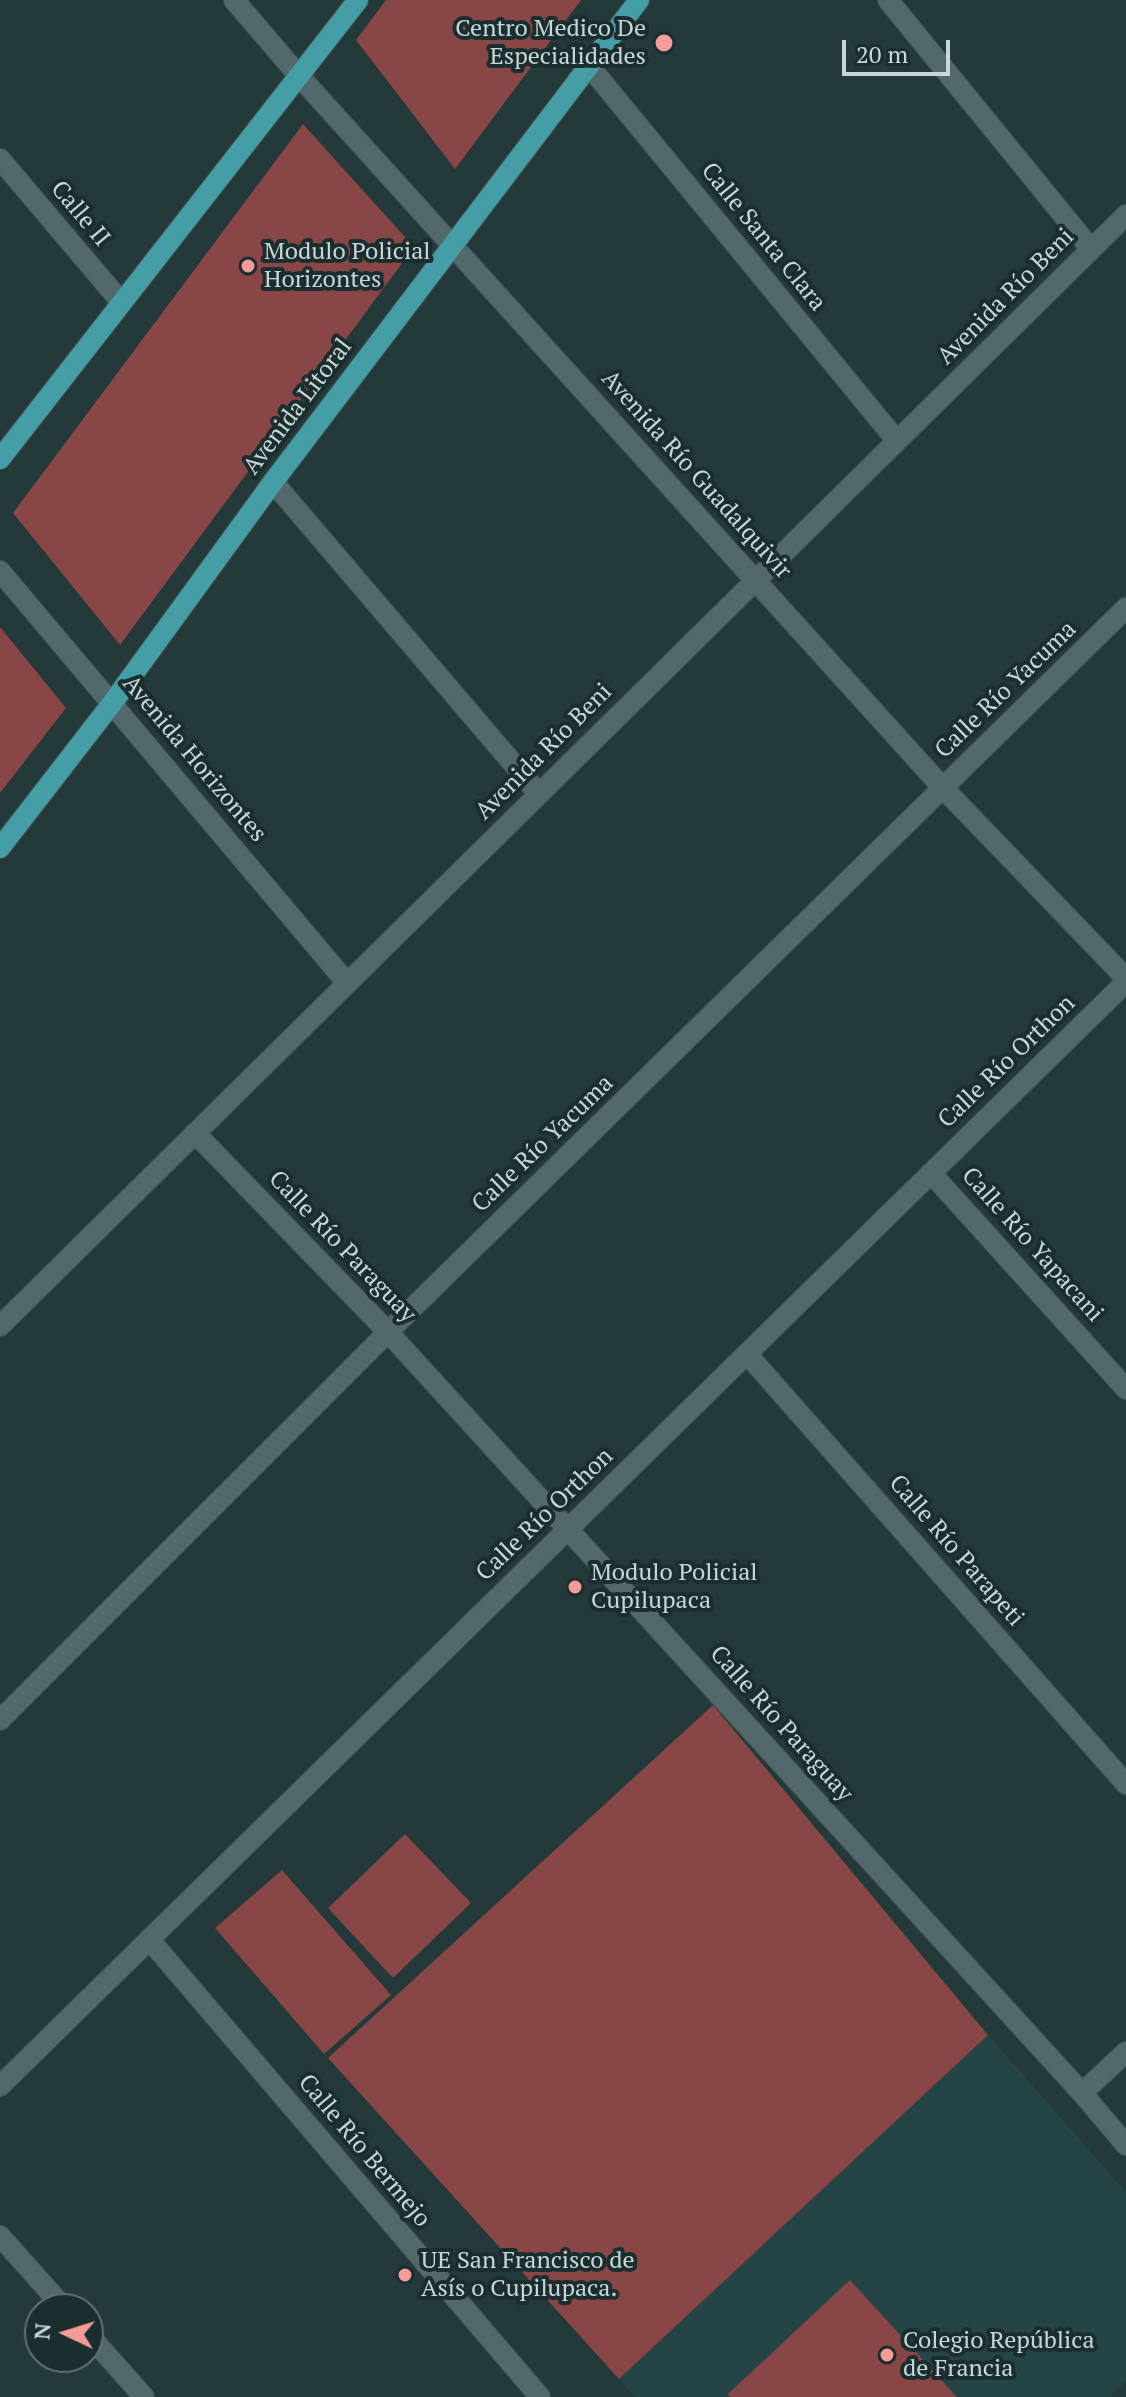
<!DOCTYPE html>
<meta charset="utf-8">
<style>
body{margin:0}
#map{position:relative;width:1126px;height:2397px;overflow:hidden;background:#24393a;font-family:"PT Serif",serif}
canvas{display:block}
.north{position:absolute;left:24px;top:2293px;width:80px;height:80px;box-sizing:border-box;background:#1a2e30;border:2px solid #607172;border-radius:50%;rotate:274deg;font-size:22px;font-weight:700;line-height:32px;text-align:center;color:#c9d5d6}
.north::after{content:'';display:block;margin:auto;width:28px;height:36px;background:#f59b98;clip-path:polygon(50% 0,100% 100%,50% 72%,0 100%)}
.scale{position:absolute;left:842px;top:40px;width:108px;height:36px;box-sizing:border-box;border:4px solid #c9d5d6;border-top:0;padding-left:10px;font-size:24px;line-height:28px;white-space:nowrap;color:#c9d5d6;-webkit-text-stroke:6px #1a2e30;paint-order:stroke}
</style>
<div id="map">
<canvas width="1126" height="2397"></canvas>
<div class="north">N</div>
<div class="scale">20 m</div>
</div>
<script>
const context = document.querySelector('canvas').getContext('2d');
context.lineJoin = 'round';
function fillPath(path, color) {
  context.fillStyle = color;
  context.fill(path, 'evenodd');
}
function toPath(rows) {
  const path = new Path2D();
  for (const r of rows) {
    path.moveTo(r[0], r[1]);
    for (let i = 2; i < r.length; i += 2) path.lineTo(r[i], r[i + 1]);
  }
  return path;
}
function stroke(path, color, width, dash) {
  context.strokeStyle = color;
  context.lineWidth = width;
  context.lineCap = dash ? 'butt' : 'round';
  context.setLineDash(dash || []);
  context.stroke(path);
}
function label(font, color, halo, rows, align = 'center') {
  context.font = font + ' "PT Serif",serif';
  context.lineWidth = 8;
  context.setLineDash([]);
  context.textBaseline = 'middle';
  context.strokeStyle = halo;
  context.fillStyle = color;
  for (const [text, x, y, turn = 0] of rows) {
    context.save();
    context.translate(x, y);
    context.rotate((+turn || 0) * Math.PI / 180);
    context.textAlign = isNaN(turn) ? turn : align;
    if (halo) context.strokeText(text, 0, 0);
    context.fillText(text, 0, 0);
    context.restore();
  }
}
fillPath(toPath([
 [988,2035,1126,2192,1126,2381,1109,2397,635,2397,619,2379]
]), '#254446');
fillPath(toPath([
 [386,0,581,0,455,169,356,40],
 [303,124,414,247,120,645,13,513],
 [0,627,66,708,0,793],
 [713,1705,988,2035,619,2379,328,2058],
 [405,1834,471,1903,393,1978,328,1908],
 [282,1870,391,1995,324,2054,215,1928],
 [850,2280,957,2397,730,2397,728,2394]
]), '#884646');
const minor = toPath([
 [234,0,300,77,943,788,1126,978],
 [888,0,1091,249],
 [590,67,897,441],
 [0,159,121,302],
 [273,482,539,794],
 [0,571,347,983],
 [195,1133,388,1332,1082,2093,1126,2145],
 [931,1173,1126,1389],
 [0,1326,1126,215],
 [747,1354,1126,1784],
 [0,1720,388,1332,1126,608],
 [149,1939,540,2397],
 [0,2086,1126,982],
 [1082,2093,1126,2052],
 [0,2236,65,2309],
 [88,2334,144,2397]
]);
const major = toPath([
 [0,459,358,0],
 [0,848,113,702,273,482,639,0]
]);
stroke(minor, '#445657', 22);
stroke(major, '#445657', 22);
stroke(minor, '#52686a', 20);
stroke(major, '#459da5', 20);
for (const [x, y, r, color] of [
 [664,43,10,"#f59b98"],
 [248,266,8,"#f59b98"],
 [575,1587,8,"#f59b98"],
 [405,2275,8,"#f59b98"],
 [887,2355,8,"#f59b98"]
]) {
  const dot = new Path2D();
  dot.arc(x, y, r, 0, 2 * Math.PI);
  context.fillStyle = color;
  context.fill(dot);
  stroke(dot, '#1a2e30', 3);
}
label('24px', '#c9d5d6', '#1a2e30', [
 ["Centro Medico De",646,29,"right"],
 ["Especialidades",646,57,"right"],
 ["Modulo Policial",264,252],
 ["Horizontes",264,280],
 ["Modulo Policial",591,1573],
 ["Cupilupaca",591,1601],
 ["UE San Francisco de",421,2261],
 ["Asís o Cupilupaca.",421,2289],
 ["Colegio República",903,2341],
 ["de Francia",903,2369]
], 'left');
label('24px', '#c9d5d6', '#1a2e30', [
 ["Calle II",80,214,50],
 ["Calle Santa Clara",763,237,51],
 ["Avenida Río Beni",1006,297,-45],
 ["Avenida Litoral",298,407,-53],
 ["Avenida Río Guadalquivir",696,475,48],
 ["Calle Río Yacuma",1006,690,-44],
 ["Avenida Río Beni",544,752,-45],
 ["Avenida Horizontes",194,759,50],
 ["Calle Río Orthon",1007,1062,-44],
 ["Calle Río Yacuma",543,1144,-44],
 ["Calle Río Yapacani",1032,1245,48],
 ["Calle Río Paraguay",342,1247,46],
 ["Calle Río Orthon",545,1515,-44],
 ["Calle Río Parapeti",956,1551,49],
 ["Calle Río Paraguay",781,1724,48],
 ["Calle Río Bermejo",364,2151,50]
]);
</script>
